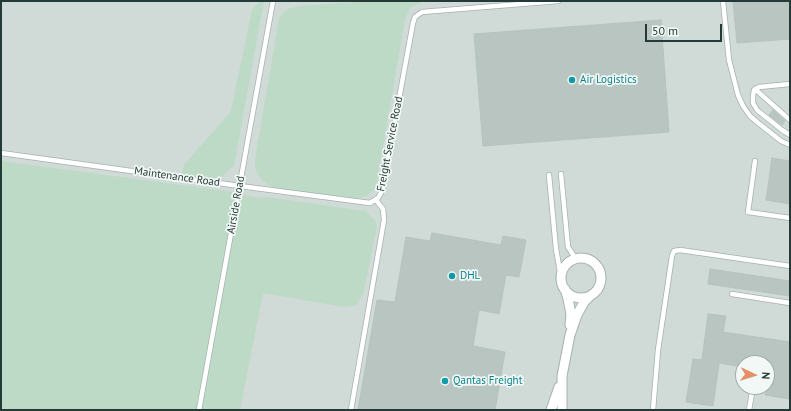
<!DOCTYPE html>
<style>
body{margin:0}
#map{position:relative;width:791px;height:411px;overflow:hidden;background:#e2ebe8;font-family:"PT Sans",sans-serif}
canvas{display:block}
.frame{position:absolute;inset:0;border:2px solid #243a36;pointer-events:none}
.north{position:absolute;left:735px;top:355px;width:40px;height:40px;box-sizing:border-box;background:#f2f8f5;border:1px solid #a0aca9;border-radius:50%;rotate:94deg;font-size:11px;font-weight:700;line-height:16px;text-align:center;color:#243a36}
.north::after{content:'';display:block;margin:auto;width:14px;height:18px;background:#e49167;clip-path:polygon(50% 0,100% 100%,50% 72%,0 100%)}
.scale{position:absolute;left:645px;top:24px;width:77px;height:18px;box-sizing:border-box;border:2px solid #243a36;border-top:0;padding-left:5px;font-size:12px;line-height:14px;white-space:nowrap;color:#243a36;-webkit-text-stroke:3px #f2f8f5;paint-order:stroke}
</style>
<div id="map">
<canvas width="791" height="411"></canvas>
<div class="frame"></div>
<div class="north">N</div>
<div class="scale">50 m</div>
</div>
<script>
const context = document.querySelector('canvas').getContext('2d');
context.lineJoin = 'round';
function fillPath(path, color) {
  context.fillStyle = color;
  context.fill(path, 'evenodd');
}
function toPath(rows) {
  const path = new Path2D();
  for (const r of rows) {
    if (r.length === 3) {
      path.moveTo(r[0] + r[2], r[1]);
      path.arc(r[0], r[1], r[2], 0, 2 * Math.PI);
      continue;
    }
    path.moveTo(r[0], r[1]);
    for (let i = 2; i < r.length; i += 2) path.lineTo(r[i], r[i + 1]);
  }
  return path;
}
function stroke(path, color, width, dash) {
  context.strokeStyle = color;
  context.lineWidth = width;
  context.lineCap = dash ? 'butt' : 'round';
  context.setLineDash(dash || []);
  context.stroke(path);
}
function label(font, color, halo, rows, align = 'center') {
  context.font = font + ' "PT Sans",sans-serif';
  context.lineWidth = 3.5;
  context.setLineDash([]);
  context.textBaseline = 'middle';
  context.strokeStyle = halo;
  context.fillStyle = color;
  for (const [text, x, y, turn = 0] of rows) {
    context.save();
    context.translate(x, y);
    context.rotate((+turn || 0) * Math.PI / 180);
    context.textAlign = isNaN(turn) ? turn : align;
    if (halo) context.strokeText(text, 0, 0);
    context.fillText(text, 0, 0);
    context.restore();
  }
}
fillPath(toPath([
 [1,1,790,1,790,410,1,410],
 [743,363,767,363,767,387,743,387]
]), '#d0dad7');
fillPath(toPath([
 [260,1,264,1,234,166,221,177,210,179,183,175,182,171,184,165,231,111,252,10],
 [371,1,440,1,422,2,410,8,405,19,376,187,368,195,363,197,355,198,288,191,270,186,262,180,257,173,255,168,255,159,279,19,281,15,288,9,300,6],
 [1,161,226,191,259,198,267,197,365,211,375,220,377,226,364,291,357,305,344,307,263,293,240,410,1,410]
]), '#bddac7');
const building = toPath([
 [733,1,790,1,790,39,737,43,733,1],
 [661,20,669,132,483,146,474,34,661,20],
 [773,110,785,121,782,125,769,115,773,110],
 [772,158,790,161,790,204,766,200,772,158],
 [432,233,501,245,503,236,526,240,519,277,506,275,499,314,479,310,473,346,505,352,495,410,358,410,377,300,395,302,406,237,430,241,432,233],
 [710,269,790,281,790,296,708,284,710,269],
 [708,314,726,316,723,332,790,342,790,399,765,395,766,387,767,387,767,363,743,363,743,367,719,363,713,406,686,402,693,359,702,360,708,314]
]);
fillPath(building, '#b8c5c1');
stroke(building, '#b5c4bf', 1);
const lane = toPath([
 [723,1,729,60,738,95,743,106,750,116,757,122,781,141,790,145],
 [790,84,759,87,754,90,753,96,753,103,757,110,782,130,790,135],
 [755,89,790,120],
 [1,153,240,186,370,203,378,198,382,191,413,23,415,17,422,12,558,1],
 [755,161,748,212,790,218],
 [561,174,568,247,574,256,581,258],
 [549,175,556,249,561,277],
 [732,294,790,303],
 [199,410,273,1],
 [351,410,384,220,383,209,376,200],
 [653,410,658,350,672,256,674,251,680,250,790,266],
 [749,410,753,387]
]);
const street = toPath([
 [581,278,20],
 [565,289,568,299,571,314,570,325],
 [551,410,559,387],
 [562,410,562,376,570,335,577,315,584,302,590,296]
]);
stroke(lane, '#a5b2af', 6);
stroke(street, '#a5b2af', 11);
stroke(lane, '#fff', 4.5);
stroke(street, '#fff', 9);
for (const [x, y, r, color] of [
 [572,80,4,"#0f9aa8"],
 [452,276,4,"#0f9aa8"],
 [445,381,4,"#0f9aa8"]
]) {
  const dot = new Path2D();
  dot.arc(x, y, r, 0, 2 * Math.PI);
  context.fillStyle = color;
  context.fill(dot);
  stroke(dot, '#f2f8f5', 1.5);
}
label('11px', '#0d838f', '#f2f8f5', [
 ["Air Logistics",580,80],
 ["DHL",460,276],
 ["Qantas Freight",453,381]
], 'left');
label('11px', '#243a36', '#f2f8f5', [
 ["Freight Service Road",390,144,-79],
 ["Maintenance Road",177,177,8],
 ["Airside Road",236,205,-80]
]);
</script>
